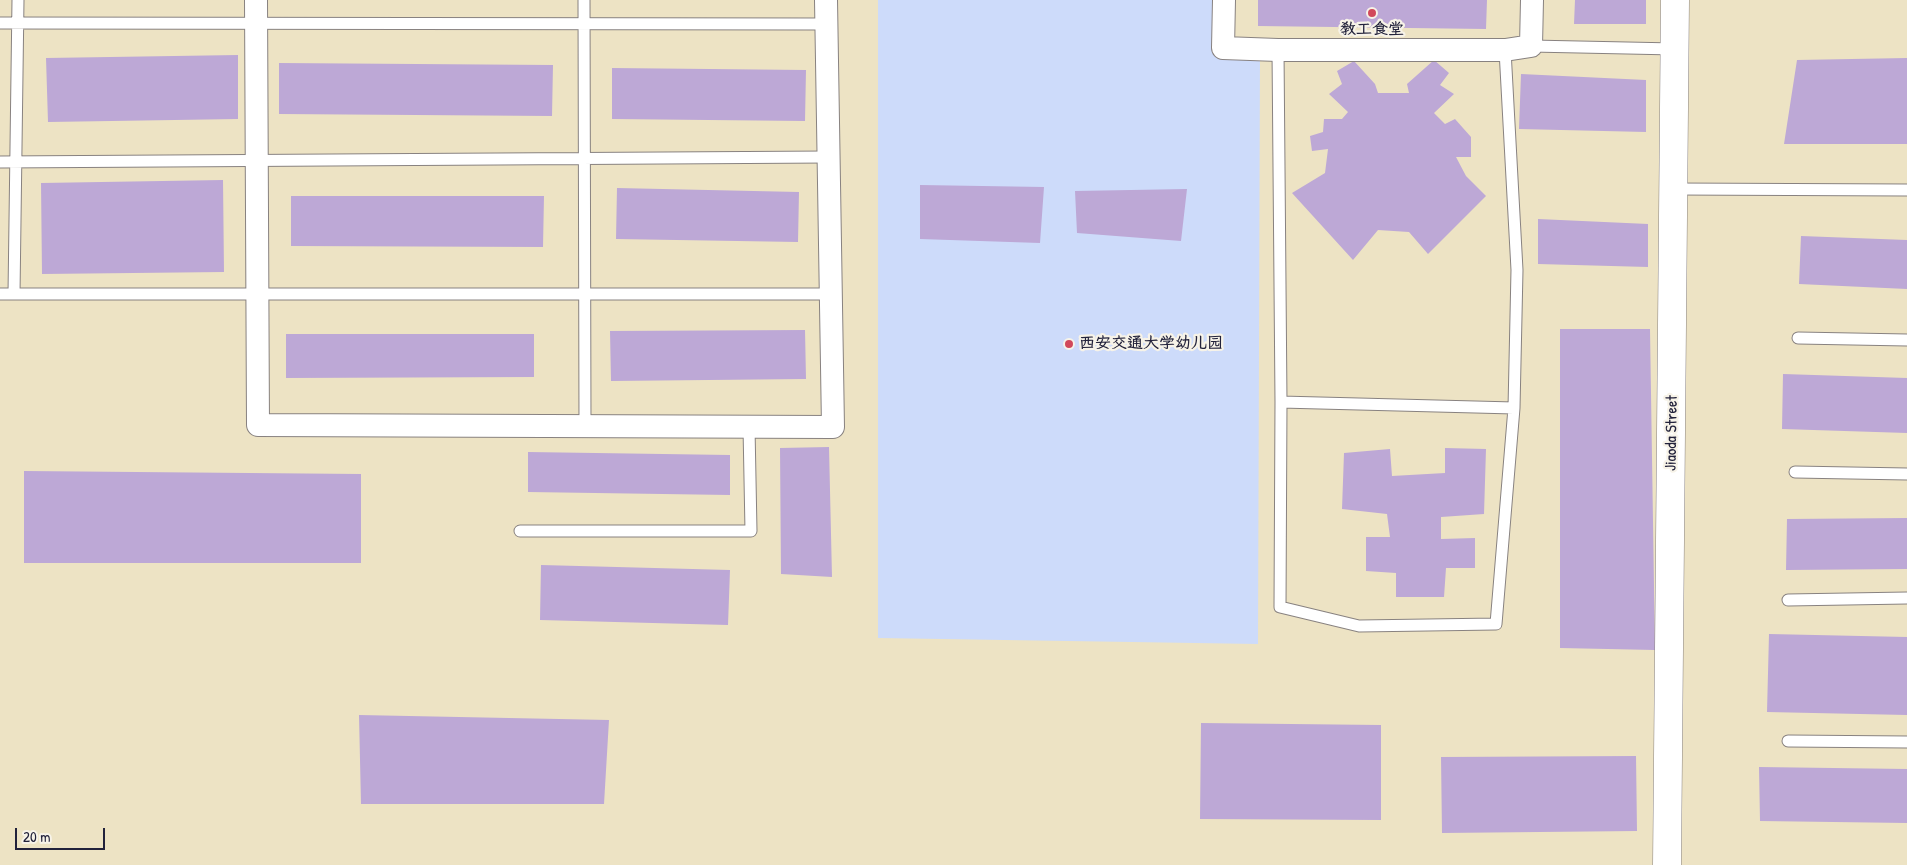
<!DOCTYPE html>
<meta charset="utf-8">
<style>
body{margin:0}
#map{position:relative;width:1907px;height:865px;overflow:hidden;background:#ede3c4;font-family:"Patrick Hand",sans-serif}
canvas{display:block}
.scale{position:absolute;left:15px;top:828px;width:90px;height:22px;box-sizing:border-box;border:2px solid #22223b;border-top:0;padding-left:6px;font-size:15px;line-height:18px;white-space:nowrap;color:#22223b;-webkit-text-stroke:4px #f7f3e8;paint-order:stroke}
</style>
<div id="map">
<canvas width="1907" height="865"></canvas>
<div class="scale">20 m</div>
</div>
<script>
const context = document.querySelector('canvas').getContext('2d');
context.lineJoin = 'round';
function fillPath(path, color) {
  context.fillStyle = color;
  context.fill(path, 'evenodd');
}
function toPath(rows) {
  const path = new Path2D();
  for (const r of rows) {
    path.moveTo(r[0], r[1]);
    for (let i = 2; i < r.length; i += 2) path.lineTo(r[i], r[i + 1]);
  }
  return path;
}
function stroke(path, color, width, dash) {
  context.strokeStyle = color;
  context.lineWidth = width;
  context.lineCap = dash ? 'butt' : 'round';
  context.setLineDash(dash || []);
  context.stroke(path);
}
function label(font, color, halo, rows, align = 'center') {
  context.font = font + ' "Patrick Hand","LXGW WenKai TC",sans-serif';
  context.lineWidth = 4.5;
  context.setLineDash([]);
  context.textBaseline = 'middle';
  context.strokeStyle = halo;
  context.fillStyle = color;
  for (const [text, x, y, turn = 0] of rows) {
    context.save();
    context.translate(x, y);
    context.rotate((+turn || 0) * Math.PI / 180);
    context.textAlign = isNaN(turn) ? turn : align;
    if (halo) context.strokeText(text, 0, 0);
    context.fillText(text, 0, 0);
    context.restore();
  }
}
fillPath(toPath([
 [878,0,1224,0,1223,47,1260,49,1258,644,878,638]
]), '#cddbfa');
fillPath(toPath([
 [1258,0,1487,0,1486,29,1258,26],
 [1575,0,1646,0,1646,24,1574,24],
 [238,55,238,119,48,122,46,58],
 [1907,58,1907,144,1784,144,1797,60],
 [1434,60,1449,73,1440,85,1454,94,1434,113,1445,124,1455,119,1471,137,1471,157,1456,157,1466,176,1486,196,1428,254,1409,232,1378,230,1353,260,1292,193,1325,173,1328,149,1312,151,1310,136,1323,132,1324,119,1342,119,1348,112,1329,94,1342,84,1337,71,1354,61,1375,84,1378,93,1409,93,1407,84],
 [279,63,553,65,552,116,279,114],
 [612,68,806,70,805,121,612,119],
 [1521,74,1646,80,1646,132,1519,129],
 [223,180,224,272,42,274,41,183],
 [920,185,1044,187,1040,243,920,239],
 [617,188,799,192,798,242,616,239],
 [1187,189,1181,241,1077,233,1075,191],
 [291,196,544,196,543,247,291,246],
 [1538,219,1648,224,1648,267,1538,264],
 [1801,236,1907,240,1907,289,1799,284],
 [1560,329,1650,329,1655,650,1560,648],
 [805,330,806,379,611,381,610,331],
 [286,334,534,334,534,377,286,378],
 [1783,374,1907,378,1907,433,1782,429],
 [829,447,832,577,781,574,780,448],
 [1445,448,1486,449,1484,514,1441,517,1441,539,1475,538,1475,568,1446,568,1444,597,1396,597,1396,573,1366,571,1366,537,1390,537,1387,514,1342,509,1344,453,1390,449,1392,476,1445,473],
 [528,452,730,455,730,495,528,492],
 [24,471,361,474,361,563,24,563],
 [1907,518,1907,569,1786,570,1787,519],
 [541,565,730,570,728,625,540,620],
 [1769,634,1907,637,1907,715,1767,712],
 [359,715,609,720,604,804,361,804],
 [1201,723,1381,725,1381,820,1200,819],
 [1636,756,1637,831,1442,833,1441,757],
 [1759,767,1907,769,1907,823,1760,821]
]), '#bda8d6');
const service = toPath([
 [584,0,585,426],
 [0,23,826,24],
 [1531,46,1675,49],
 [1278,50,1281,402,1514,408,1517,270,1505,50],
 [0,162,829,157],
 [1674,189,1907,190],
 [0,294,831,294],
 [14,294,18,0],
 [1798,338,1907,340],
 [1281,402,1280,607,1359,626,1496,624,1514,408],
 [1795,472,1907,474],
 [520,531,751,531,749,427],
 [1788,600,1907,598],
 [1788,741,1907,742]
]);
const minor = toPath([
 [256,0,258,425,833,427,826,0],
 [1224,0,1223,48,1278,50,1505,50,1531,46,1532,0]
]);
const tertiary = toPath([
 [1667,865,1675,0]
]);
stroke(service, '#888280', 13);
stroke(minor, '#888280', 24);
stroke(tertiary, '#888280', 29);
stroke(service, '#fff', 11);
stroke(minor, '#fff', 22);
stroke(tertiary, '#fff', 28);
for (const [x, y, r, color] of [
 [1372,13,5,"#d1495b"],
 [1069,344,5,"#d1495b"]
]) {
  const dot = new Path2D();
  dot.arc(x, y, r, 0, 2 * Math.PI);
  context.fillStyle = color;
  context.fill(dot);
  stroke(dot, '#f7f3e8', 2);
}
label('bold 16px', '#22223b', '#f7f3e8', [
 ["教工食堂",1372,30],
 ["西安交通大学幼儿园",1079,344,"left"]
]);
label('16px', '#22223b', '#f7f3e8', [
 ["Jiaoda Street",1672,433,-89]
]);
</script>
